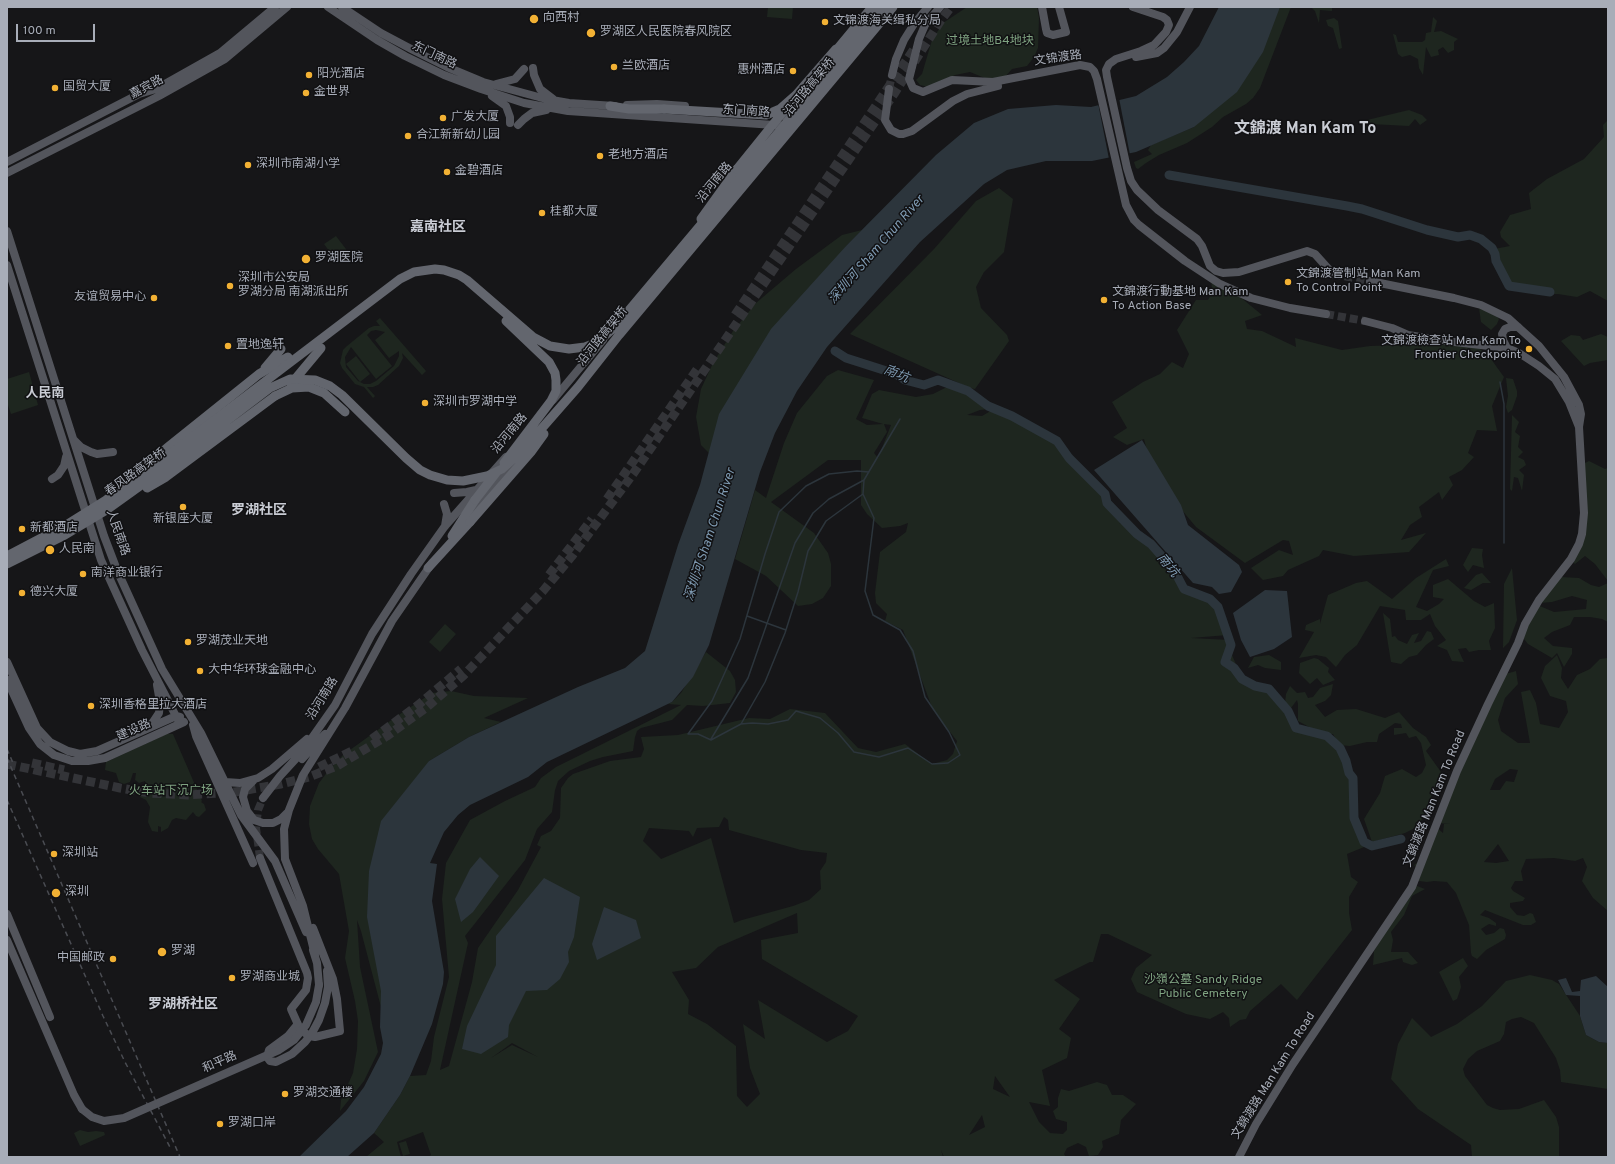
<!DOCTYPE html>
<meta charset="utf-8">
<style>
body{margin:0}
#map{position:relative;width:1615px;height:1164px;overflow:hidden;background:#161618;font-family:Overpass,sans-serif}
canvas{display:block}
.frame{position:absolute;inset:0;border:8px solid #a8adb8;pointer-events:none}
.scale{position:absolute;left:16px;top:24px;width:79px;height:18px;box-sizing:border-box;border:2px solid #a8adb8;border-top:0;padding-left:5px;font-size:12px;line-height:14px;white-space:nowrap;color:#a8adb8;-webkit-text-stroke:3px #111113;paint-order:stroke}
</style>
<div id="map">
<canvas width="1615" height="1164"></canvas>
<div class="frame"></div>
<div class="scale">100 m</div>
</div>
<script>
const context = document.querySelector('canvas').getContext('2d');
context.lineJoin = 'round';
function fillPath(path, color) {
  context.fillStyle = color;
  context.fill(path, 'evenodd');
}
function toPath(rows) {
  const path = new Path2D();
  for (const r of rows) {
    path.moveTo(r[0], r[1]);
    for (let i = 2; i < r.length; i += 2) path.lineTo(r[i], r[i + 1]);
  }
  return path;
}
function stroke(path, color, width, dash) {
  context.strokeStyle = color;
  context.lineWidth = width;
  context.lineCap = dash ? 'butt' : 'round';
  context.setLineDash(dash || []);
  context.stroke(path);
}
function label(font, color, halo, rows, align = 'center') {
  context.font = font + ' Overpass,"Noto Sans SC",sans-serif';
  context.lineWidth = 3;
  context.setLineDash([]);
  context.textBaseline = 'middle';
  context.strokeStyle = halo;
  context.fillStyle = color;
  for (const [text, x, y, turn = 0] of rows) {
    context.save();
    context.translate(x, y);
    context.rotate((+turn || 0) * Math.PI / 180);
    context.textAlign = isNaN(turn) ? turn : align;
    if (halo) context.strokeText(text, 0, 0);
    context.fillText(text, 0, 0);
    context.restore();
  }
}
fillPath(toPath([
 [768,7,793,7,792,19,767,17],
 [967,7,1037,7,1039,18,1038,48,1034,57,1027,66,1012,69,1004,78,992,81,970,72,955,75,928,87,920,85,916,80,922,74,932,40,943,23],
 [1278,7,1291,7,1260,88,1253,98,1246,104,1223,117,1212,127,1187,143,1159,155,1146,163,1138,169,1136,168,1134,162,1152,154,1148,150,1151,145,1194,127],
 [1311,7,1332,7,1332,11,1320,10,1319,23,1315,11],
 [1433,17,1437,21,1434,32,1441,31,1458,39,1454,42,1454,50,1448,53,1443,47,1438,50,1439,55,1431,57,1426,47,1423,75,1419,68,1418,59,1410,55,1402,57,1398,54,1393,34,1396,35,1398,42,1422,42,1425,40,1426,33,1431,32],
 [1334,18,1338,21,1342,48,1339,49,1333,28,1328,26,1326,20],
 [1409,110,1422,115,1427,120,1420,125,1415,119,1409,126,1371,124,1367,120],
 [1608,120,1608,301,1590,291,1577,297,1558,294,1533,294,1524,289,1516,291,1509,289,1496,264,1494,249,1510,246,1501,237,1500,232,1510,215,1531,209,1529,193,1547,179,1584,159,1604,137,1603,125],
 [999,188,1013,199,1004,252,984,272,976,287,981,308,1007,335,1009,341,975,389,970,388,850,334,934,249,976,201],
 [862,230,847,245,709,453,701,445,696,417,701,389,713,363,733,331,756,303,796,269,842,235],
 [336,236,349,253,337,262,324,244],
 [1211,273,1262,315,1245,321,1247,329,1262,331,1296,347,1295,338,1342,350,1370,346,1432,344,1467,337,1491,359,1504,377,1492,406,1497,431,1477,430,1468,453,1474,457,1462,470,1449,477,1453,485,1442,500,1439,492,1419,507,1422,517,1410,525,1401,540,1426,533,1409,552,1354,556,1323,550,1319,556,1288,570,1283,576,1263,580,1251,568,1279,550,1293,555,1289,541,1283,540,1245,563,1196,527,1176,503,1149,458,1144,439,1127,445,1113,437,1127,428,1112,402,1143,382,1160,374,1172,362,1183,368,1189,354,1177,330,1196,300,1208,300,1212,293],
 [1479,308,1496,315,1499,319,1497,324,1491,330,1481,322],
 [380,318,426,371,422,375,402,353,403,358,399,366,378,385,373,387,367,387,375,396,373,398,364,387,355,384,342,368,340,363,343,350,347,346,369,328,374,326,380,326,376,321],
 [376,330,385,332,375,340,389,358,399,351,399,356,394,366,376,381,370,384,364,384,360,382,370,374,356,356,346,364,360,382,358,381,346,367,345,357,351,347,376,379,392,366,367,335,371,331],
 [1601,334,1608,337,1608,360,1590,363,1584,366,1561,341,1571,335,1580,336,1583,340],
 [838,370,874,380,856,419,867,425,883,424,862,418,872,394,879,390,916,397,933,394,947,387,990,404,989,409,980,410,967,415,982,416,994,409,1057,441,1066,454,1105,494,1107,503,1127,524,1119,523,1129,526,1157,551,1184,589,1210,599,1215,603,1228,635,1191,638,1229,640,1230,650,1242,679,1276,698,1297,732,1330,739,1346,761,1353,785,1358,818,1369,845,1347,854,1351,877,1358,882,1349,897,1349,913,1352,930,1297,1000,1281,984,1250,1011,1246,1019,1240,1020,1230,1027,1229,1018,1223,1012,1210,1019,1186,1014,1137,992,1131,979,1136,968,1152,955,1108,934,1101,934,1093,962,1090,962,1054,980,1080,999,1059,1029,1071,1038,1067,1058,1042,1070,1050,1106,1029,1102,1039,1122,1050,1133,1063,1134,1067,1130,1067,1122,1056,1119,1053,1111,1058,1107,1058,1098,1061,1089,1069,1091,1097,1082,1107,1085,1112,1095,1123,1095,1136,1104,1121,1120,1119,1134,1102,1141,1103,1147,1098,1155,1089,1156,1086,1147,1078,1143,1067,1148,1064,1154,1066,1157,944,1157,941,1150,943,1157,428,1157,431,1155,423,1132,397,1142,401,1157,366,1157,384,1142,374,1133,400,1095,410,1076,426,1075,431,1061,434,1037,449,977,442,899,446,863,470,820,505,801,535,787,541,778,556,767,681,705,668,704,672,702,681,693,706,652,730,671,735,680,736,692,730,703,703,706,687,705,672,720,641,728,637,731,635,737,633,751,603,757,590,761,569,771,558,781,555,790,552,812,537,829,525,860,465,936,468,943,440,1070,449,1066,472,982,478,948,518,890,541,847,537,845,541,836,551,831,560,818,561,788,568,778,573,774,610,761,641,757,644,749,641,737,678,735,749,718,770,719,790,709,825,713,858,748,876,752,905,744,932,764,947,760,953,754,957,741,933,710,903,630,885,621,887,614,876,603,875,593,880,552,906,532,908,523,900,526,882,528,867,514,861,505,861,460,828,460,771,502,814,533,828,553,831,564,831,586,823,598,812,604,798,606,766,576,735,559,755,490,766,498,784,443,797,413,827,376],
 [884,424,891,425,878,458,874,453,887,432],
 [724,817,728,820,729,830,801,850,827,853,826,862,820,871,821,889,809,900,793,906,742,920,734,923,711,838,661,859,643,841,649,828,689,831,693,837,697,828,719,827],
 [797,913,798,933,761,940,762,959,858,1016,848,1031,827,1042,758,1000,765,1039,743,1024,750,1068,760,1094,747,1107,737,1096,736,1046,707,1024,688,1014,689,1000,672,972,696,968,718,947],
 [512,1043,538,1057,512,1045,491,1058],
 [995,1076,1010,1097,993,1089],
 [982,1115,985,1127,969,1135],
 [29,372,38,405,11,414,7,402,7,379],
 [1506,378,1513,379,1517,391,1517,396,1512,410,1508,413,1506,407,1508,396],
 [1512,415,1519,422,1515,432,1520,436,1518,447,1523,452,1518,457,1524,460,1526,465,1519,470,1524,475,1522,491,1518,478,1514,477,1512,491,1510,489],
 [1589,461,1605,469,1608,468,1608,581,1595,564,1585,556,1575,564,1572,561,1584,535,1583,464],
 [1472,548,1483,549,1482,555,1484,568,1473,565,1468,572,1463,565],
 [1446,559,1449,566,1433,570,1416,607,1427,611,1439,604,1444,599,1433,597,1433,585,1448,579,1474,601,1485,607,1494,603,1495,628,1489,641,1491,650,1479,650,1469,652,1466,648,1458,649,1464,662,1452,661,1447,650,1437,646,1446,640,1435,626,1430,614,1421,620,1406,620,1405,610,1380,606,1357,645,1345,655,1336,667,1326,657,1316,655,1299,658,1314,632,1305,630,1306,625,1320,619,1320,624,1328,595,1356,583,1367,581,1392,599,1416,578],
 [1512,568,1517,620,1509,642,1503,648,1504,584],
 [1482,573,1491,583,1483,583,1471,590,1464,588,1476,575],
 [1560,577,1579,578,1591,585,1599,587,1608,583,1608,622,1602,619,1590,617,1574,617,1570,625,1552,632,1544,638,1553,646,1572,648,1572,654,1564,667,1557,653,1552,658,1528,644,1520,634,1535,604,1554,612,1586,609,1587,600,1572,596,1552,602,1539,603],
 [1383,613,1390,619,1392,637,1395,636,1398,640,1407,644,1412,635,1419,633,1414,643,1421,641,1427,631,1431,632,1434,639,1426,645,1417,655,1409,657,1401,664,1391,662],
 [445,624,456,634,440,652,429,642],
 [1269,655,1281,662,1281,670,1265,668,1258,665,1248,668,1254,657],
 [1557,655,1562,668,1561,678,1568,689,1577,675,1590,669,1600,659,1608,658,1608,911,1593,898,1582,881,1587,867,1583,858,1575,861,1554,858,1526,859,1521,871,1523,881,1515,881,1511,888,1513,891,1525,898,1523,901,1510,903,1510,907,1517,915,1524,916,1530,913,1533,914,1536,922,1531,925,1523,925,1485,910,1480,915,1489,918,1496,923,1496,926,1489,924,1481,929,1486,935,1494,933,1500,928,1504,929,1506,935,1505,939,1486,950,1477,959,1472,956,1471,953,1469,925,1456,893,1447,882,1434,881,1427,882,1419,881,1419,870,1414,865,1423,859,1435,826,1443,833,1444,824,1450,824,1436,823,1502,675,1516,671,1518,684,1505,698,1498,720,1501,731,1518,743,1530,743,1521,692,1530,690,1536,703,1540,724,1559,728,1568,712,1566,701,1550,696,1541,678,1545,666],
 [1510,769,1518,770,1514,782,1506,781,1500,790,1490,790,1495,779],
 [1498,844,1509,861,1496,863,1484,862],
 [1314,658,1318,659,1329,668,1328,672,1335,680,1323,685,1317,678,1310,684,1299,673,1300,663],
 [1333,684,1331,695,1325,701,1315,705,1325,717,1337,710,1356,709,1385,718,1399,712,1413,728,1426,737,1431,745,1426,751,1441,772,1419,826,1405,833,1372,842,1364,819,1380,793,1385,776,1402,769,1416,777,1422,773,1426,765,1421,743,1416,736,1409,738,1406,733,1394,735,1394,728,1402,728,1401,724,1395,723,1379,734,1377,742,1367,742,1350,746,1339,745,1333,734,1322,734,1298,721,1298,704,1297,700,1291,708,1285,703,1286,694,1290,686,1297,693,1305,692,1308,698,1313,697,1320,688],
 [451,691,474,696,528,698,484,718,501,722,469,737,429,761,381,991,381,1007,361,931,357,920,360,967,378,1052,364,1081,340,1111,341,1100,353,1073,357,1049,358,1021,355,1001,345,958,349,931,339,874,318,849,312,839,309,824,310,806,319,783,328,771,343,755,397,716,432,693],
 [167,734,173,734,202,801,201,802,204,804,206,810,199,817,196,816,193,812,186,820,176,818,172,820,168,828,161,832,161,827,158,826,158,832,152,831,148,822,150,807,146,800,140,797,138,790,140,786,144,790,147,786,145,781,139,783,135,780,136,773,133,773,130,782,124,784,119,782,116,773,105,770,106,762],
 [1417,886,1425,889,1412,896,1404,915,1391,932,1393,940,1391,952,1408,952,1418,963,1412,965,1403,962,1402,958,1373,965,1374,951,1412,887],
 [1463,958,1468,966,1459,977,1461,987,1457,999,1453,1001,1439,972],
 [1530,975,1552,980,1559,984,1580,1016,1586,1035,1599,1042,1608,1043,1608,1089,1561,1082,1560,1070,1556,1058,1534,1023,1521,1017,1512,1019,1506,1022,1504,1034,1500,1041,1477,1051,1468,1059,1463,1069,1465,1076,1487,1105,1493,1108,1500,1110,1519,1109,1544,1100,1556,1117,1559,1127,1559,1157,1472,1157,1471,1145,1418,1109,1391,1079,1398,1044,1412,1018,1431,1037,1457,1024,1482,1006,1506,981],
 [80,1130,88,1132,96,1131,104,1132,105,1135,80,1146,74,1133],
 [406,1141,410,1154,403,1156,399,1143]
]), '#1e261f');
fillPath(toPath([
 [1219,7,1280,7,1263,52,1237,92,1194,127,1136,152,1092,161,1046,161,1007,170,984,184,920,242,827,347,797,391,775,433,760,472,709,645,693,677,672,702,547,762,528,777,470,805,458,815,444,832,430,863,437,864,432,901,444,972,443,984,432,1024,410,1076,400,1095,374,1133,347,1157,299,1157,346,1111,364,1087,381,1054,383,1043,380,1027,381,991,367,917,369,871,381,821,429,761,469,737,578,687,625,668,645,651,678,545,700,485,719,414,771,329,847,245,936,155,974,123,1008,109,1056,105,1091,107,1136,96,1167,77,1184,62,1199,46],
 [1142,440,1181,505,1188,525,1239,565,1242,572,1231,592,1219,594,1212,587,1193,583,1094,470],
 [1265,590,1287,591,1292,637,1274,649,1250,657,1241,640,1233,613],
 [480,857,499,876,473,912,461,922,455,899,470,869],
 [544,878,580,897,574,937,568,952,569,962,560,979,547,990,526,991,509,1025,508,1037,481,1054,462,1049,467,1026,496,965,496,936],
 [604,907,636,920,641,938,597,960,592,944],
 [1596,976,1608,987,1608,1043,1599,1042,1586,1035,1580,1016,1580,996,1566,995,1558,980,1566,978,1572,992,1580,991,1581,980]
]), '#2c353c');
fillPath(toPath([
 [1119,98,1130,155,1109,159,1098,103]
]), '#161618');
stroke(toPath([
 [1500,382,1504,404,1504,543],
 [869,472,857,471,829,474,806,486,779,512,765,554,740,639,712,701,688,734,698,734,711,740,741,724,752,723,768,724,788,720,796,711,820,718,838,733,854,752,879,757,908,748,932,764,948,763,960,755,949,732,925,697,913,651,900,630,873,615,865,591,874,518,863,494,864,480,900,419],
 [747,616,786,630],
 [741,724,765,682,785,633,798,592,808,551,826,521,863,494],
 [711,739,748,678,795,543,813,513,829,499,864,480]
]), '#2c353c', 1.5);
stroke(toPath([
 [1169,175,1347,206,1362,209,1427,230,1458,237,1470,235,1481,239,1492,248,1495,254,1496,261,1509,286,1550,292],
 [835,351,846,358,896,374,905,380,924,385,938,380,968,391,988,406,1012,416,1057,441,1069,458,1105,494,1107,503,1137,534,1151,544,1174,570,1184,589,1210,599,1218,607,1231,645,1225,662,1234,668,1242,679,1255,686,1269,689,1288,711,1296,728,1327,736,1340,748,1346,761,1349,773,1353,778,1354,818,1364,842,1372,846,1401,839]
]), '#2c353c', 9);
stroke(toPath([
 [889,89,892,75],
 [1333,274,1370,281],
 [1326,314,1365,321],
 [260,858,256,828,258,810,263,798]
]), '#333438', 8, [8, 4]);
stroke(toPath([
 [735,315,914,49],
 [607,499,698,368],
 [549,575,592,519],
 [372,739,417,706,461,669],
 [32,763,64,770],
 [7,764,120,788,150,793,187,795,235,792,281,784,309,777,337,766,387,736,427,707,464,675,543,591,572,556,633,474,894,94,941,20,951,7],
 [319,767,352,751]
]), '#333438', 9, [9, 4.5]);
stroke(toPath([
 [328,7,377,40,405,56,444,75,481,89,524,103,568,111,789,126],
 [342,7,381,33,413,50,447,67,483,82,546,99,569,103,615,106],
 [940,7,925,25,919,39,909,79,913,88,923,92,952,80,993,82,1080,65,1090,67,1094,71,1097,79,1126,205,1134,220,1139,225,1185,261,1220,284,1251,298,1290,308,1326,314],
 [1042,7,1046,29,1047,33,1053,35,1066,32,1059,7],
 [1133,7,1163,17,1167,20,1169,25,1166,32,1154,45,1141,51,1116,59,1109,64,1106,70,1107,77,1127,168,1131,181,1137,190,1158,210,1197,239,1202,246,1210,266,1216,271,1223,273,1239,272,1307,251,1315,254,1333,274],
 [1136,57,1157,53,1164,48,1177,32,1190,7],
 [533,68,534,75,540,89,553,99],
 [892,75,896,59,904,40,914,24,928,7],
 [496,84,515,79,524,69],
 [889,89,885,120,891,130,899,134,903,134,912,131,953,101,967,94,998,86],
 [492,96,506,106,510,117,510,123],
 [627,105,657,104,685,106],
 [784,116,830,63],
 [518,125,524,119,532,113,546,110],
 [7,162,139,94,156,89,220,53,275,7],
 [7,173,159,96,225,59,287,7],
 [7,231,104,536,117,570,162,669,201,733,241,815,275,861,306,932],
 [7,265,101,560,142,650,180,724],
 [1365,321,1392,328,1408,335,1446,341,1507,348,1519,353,1539,366,1555,379,1569,402,1579,427],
 [1507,348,1503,340,1502,334,1505,329,1510,327,1518,327],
 [553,400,603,340],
 [74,440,81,447,91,452,97,454,113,452],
 [52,479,58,475,64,466,66,457],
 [454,493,467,492,476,490],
 [444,504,447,514,445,526],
 [467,518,519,458],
 [7,662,37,728,50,742,68,751,80,754,97,751,176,716,180,717],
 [7,680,29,728,40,744,54,755,72,761,88,761,105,758,184,722],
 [193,725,196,736,253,863],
 [148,727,153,722,159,713,160,702,157,685],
 [302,759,325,734],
 [253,781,245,789,243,797,247,811,254,820,263,823,273,823,281,819,287,813],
 [225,782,240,783,258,778,272,769,307,739],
 [263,798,280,776,302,752,335,705,372,634,411,574,445,526,506,457],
 [260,858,307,973,308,978,306,990,291,1009,300,1029,309,1036,315,1037,340,1031,337,999,333,979,313,928],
 [7,914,50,1017],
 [7,940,74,1095,82,1109],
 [313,950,317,963,319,985],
 [315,955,303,906,285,859,284,829,289,810,303,775,345,708,392,621,432,563],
 [297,1025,288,1036,269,1050,267,1057,270,1061,276,1062,292,1054,305,1042,312,1033,319,1020,325,1003,328,987,327,971],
 [1239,1157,1256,1124,1293,1064,1412,887,1457,771,1488,704,1518,643,1525,624,1539,600,1571,559,1579,544,1582,534,1584,513,1579,427,1581,414,1579,405,1564,377,1539,346,1508,318,1481,305,1454,298,1370,281]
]), '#53555c', 8);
stroke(toPath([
 [610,106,629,109,664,109],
 [701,219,737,169],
 [265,368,281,349],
 [291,384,321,348],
 [275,396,292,388,309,387,324,393,345,412],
 [131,478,168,447,259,374,288,357],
 [452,536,475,500],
 [428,568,470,522]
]), '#63666e', 9);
stroke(toPath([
 [7,749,13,763],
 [7,758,180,1157],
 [7,800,103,1016,125,1062,171,1149]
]), '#4a4c52', 1.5, [5, 4]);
stroke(toPath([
 [82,1109,92,1117,104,1121,124,1118,279,1050,294,1040,306,1025,316,1002,319,985]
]), '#53555c', 8);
stroke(toPath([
 [833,54,872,7],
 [664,109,766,115,780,109,796,95,836,49],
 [737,169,787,107],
 [504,463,551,401,556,391,556,380,555,373,549,362,506,321],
 [147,488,166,477,275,396],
 [475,500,496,473],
 [470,522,531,452,544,434],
 [7,556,66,525,106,500,154,466,400,279,414,272,435,269,444,270,459,275,467,280,533,337,550,346,569,349,585,347,598,342,615,327,778,133,882,7],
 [7,564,65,535,105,511,158,473,270,388,290,379,315,380,330,386,342,395,406,458,420,470,430,475,447,480,463,481,487,476,502,469,522,451,578,387,619,335,893,7]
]), '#63666e', 9);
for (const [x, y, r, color] of [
 [534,19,5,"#f2b134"],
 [825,22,4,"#f2b134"],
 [591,33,5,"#f2b134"],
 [614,67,4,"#f2b134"],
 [793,71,4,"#f2b134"],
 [309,75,4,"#f2b134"],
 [55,88,4,"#f2b134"],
 [306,93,4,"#f2b134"],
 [443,118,4,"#f2b134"],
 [408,136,4,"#f2b134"],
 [600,156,4,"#f2b134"],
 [248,165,4,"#f2b134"],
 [447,172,4,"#f2b134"],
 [542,213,4,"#f2b134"],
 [306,259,5,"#f2b134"],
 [1288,282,4,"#f2b134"],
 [230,286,4,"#f2b134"],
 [154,298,4,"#f2b134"],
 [1104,300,4,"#f2b134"],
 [228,346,4,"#f2b134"],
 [1529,349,4,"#f2b134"],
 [425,403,4,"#f2b134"],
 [183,507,4,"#f2b134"],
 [22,529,4,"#f2b134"],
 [50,550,5,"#f2b134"],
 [83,574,4,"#f2b134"],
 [22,593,4,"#f2b134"],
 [188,642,4,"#f2b134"],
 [200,671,4,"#f2b134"],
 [91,706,4,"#f2b134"],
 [54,854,4,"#f2b134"],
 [56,893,5,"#f2b134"],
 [162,952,5,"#f2b134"],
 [113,959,4,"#f2b134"],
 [232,978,4,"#f2b134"],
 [285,1094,4,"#f2b134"],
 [220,1124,4,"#f2b134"]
]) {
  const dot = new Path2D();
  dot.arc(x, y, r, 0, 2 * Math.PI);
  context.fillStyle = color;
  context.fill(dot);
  stroke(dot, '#111113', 1.5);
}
label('12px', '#a8adb8', '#111113', [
 ["向西村",543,19],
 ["文锦渡海关缉私分局",833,22],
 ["罗湖区人民医院春风院区",600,33],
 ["兰欧酒店",622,67],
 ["惠州酒店",785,71,"right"],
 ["阳光酒店",317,75],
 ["国贸大厦",63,88],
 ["金世界",314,93],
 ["广发大厦",451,118],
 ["合江新新幼儿园",416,136],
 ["老地方酒店",608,156],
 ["深圳市南湖小学",256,165],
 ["金碧酒店",455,172],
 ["桂都大厦",550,213],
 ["罗湖医院",315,259],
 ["文錦渡管制站 Man Kam",1296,275],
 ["To Control Point",1296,289],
 ["深圳市公安局",238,279],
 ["罗湖分局 南湖派出所",238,293],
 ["文錦渡行動基地 Man Kam",1112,293],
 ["To Action Base",1112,307],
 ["友谊贸易中心",146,298,"right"],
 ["文錦渡檢查站 Man Kam To",1521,342,"right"],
 ["Frontier Checkpoint",1521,356,"right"],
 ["置地逸轩",236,346],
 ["深圳市罗湖中学",433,403],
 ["新银座大厦",183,520,"center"],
 ["新都酒店",30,529],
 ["人民南",59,550],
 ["南洋商业银行",91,574],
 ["德兴大厦",30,593],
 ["罗湖茂业天地",196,642],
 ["大中华环球金融中心",208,671],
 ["深圳香格里拉大酒店",99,706],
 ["深圳站",62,854],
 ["深圳",65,893],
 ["罗湖",171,952],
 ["中国邮政",105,959,"right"],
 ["罗湖商业城",240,978],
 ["罗湖交通楼",293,1094],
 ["罗湖口岸",228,1124]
], 'left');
label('12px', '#7fa381', '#111113', [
 ["过境土地B4地块",990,42],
 ["火车站下沉广场",171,792],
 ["沙嶺公墓 Sandy Ridge",1203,981],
 ["Public Cemetery",1203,995]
]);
label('12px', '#a8adb8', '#111113', [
 ["东门南路",434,56,25],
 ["文锦渡路",1058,59,-8],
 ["嘉宾路",147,88,-28],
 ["沿河路高架桥",810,88,-50],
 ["东门南路",746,112,4],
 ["沿河南路",715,183,-51],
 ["沿河路高架桥",603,337,-51],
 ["沿河南路",510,434,-50],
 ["春风路高架桥",136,473,-36],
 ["人民南路",117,533,71],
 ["沿河南路",323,699,-58],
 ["建设路",134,731,-24],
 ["文錦渡路 Man Kam To Road",1435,799,-68],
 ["和平路",220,1063,-24],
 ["文錦渡路 Man Kam To Road",1274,1076,-58]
]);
label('italic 13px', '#7f9bb3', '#111113', [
 ["深圳河 Sham Chun River",877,250,-49],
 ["南坑",896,375,22],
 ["深圳河 Sham Chun River",711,535,-72],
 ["南坑",1167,566,50]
]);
label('bold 13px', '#c9ccd4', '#111113', [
 ["人民南",45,394]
]);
label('bold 14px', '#c9ccd4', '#111113', [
 ["嘉南社区",438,228],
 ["罗湖社区",259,511],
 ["罗湖桥社区",183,1005]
]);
label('bold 16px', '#c9ccd4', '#111113', [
 ["文錦渡 Man Kam To",1305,130]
]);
</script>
